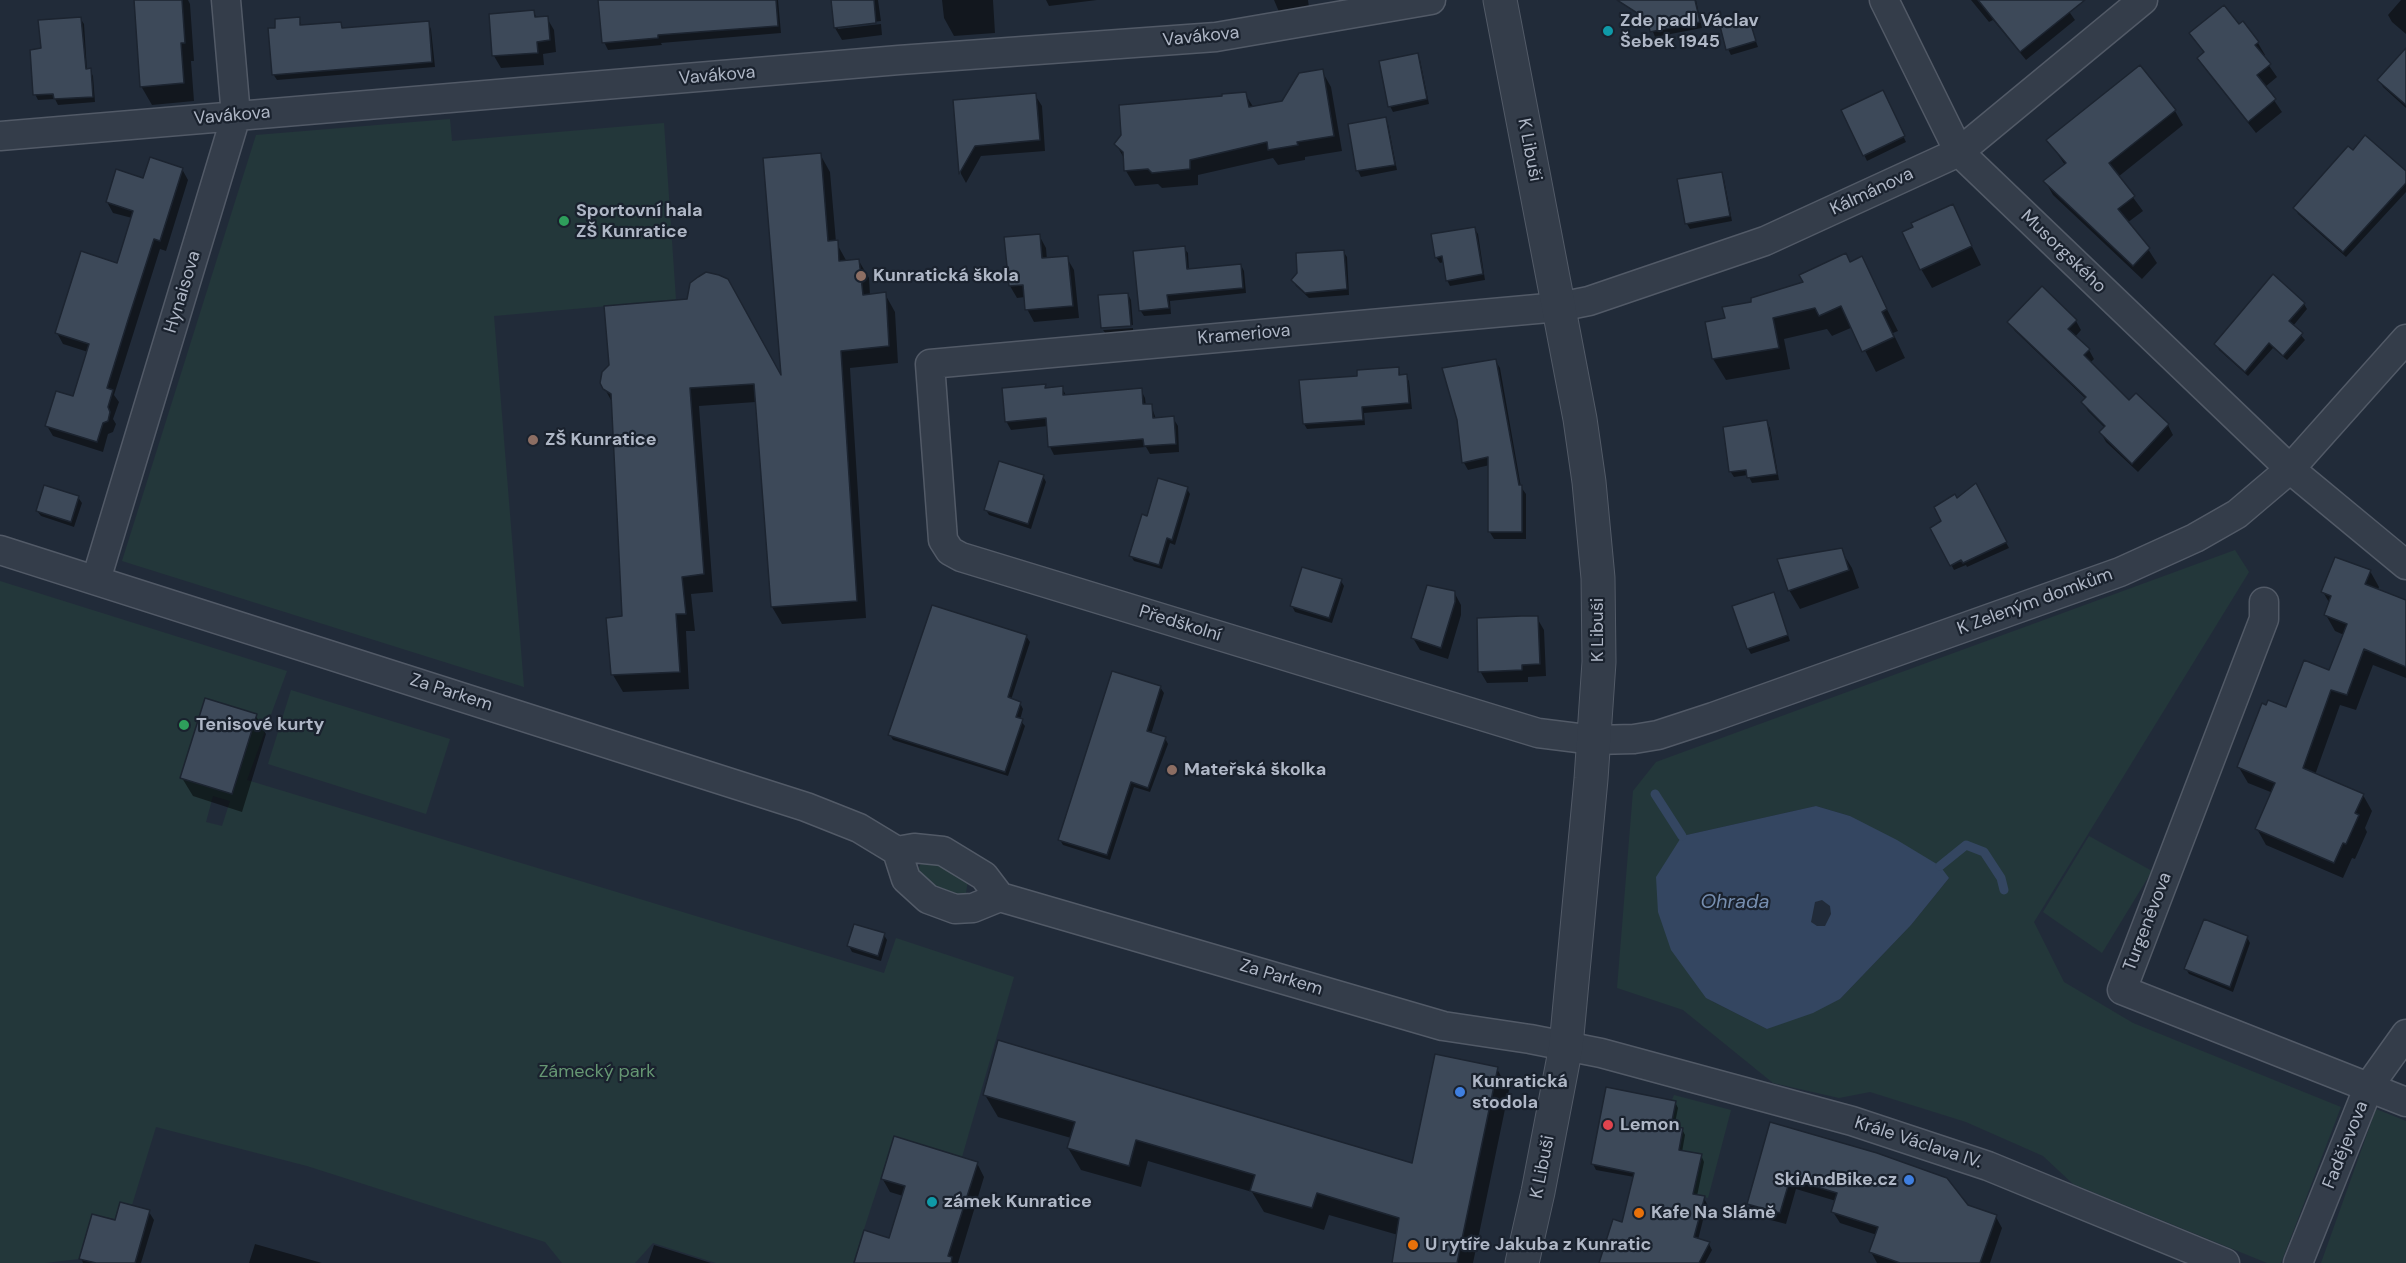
<!DOCTYPE html>
<meta charset="utf-8">
<style>
body{margin:0}
canvas{display:block;background:#212b39}
</style>
<canvas width="2406" height="1263"></canvas>
<script>
const context = document.querySelector('canvas').getContext('2d');
context.lineJoin = 'round';
function fillPath(path, color) {
  context.fillStyle = color;
  context.fill(path, 'evenodd');
}
function toPath(rows) {
  const path = new Path2D();
  for (const r of rows) {
    path.moveTo(r[0], r[1]);
    for (let i = 2; i < r.length; i += 2) path.lineTo(r[i], r[i + 1]);
  }
  return path;
}
function stroke(path, color, width, dash) {
  context.strokeStyle = color;
  context.lineWidth = width;
  context.lineCap = dash ? 'butt' : 'round';
  context.setLineDash(dash || []);
  context.stroke(path);
}
function label(font, color, halo, rows, align = 'center') {
  context.font = font + ' "DM Sans",sans-serif';
  context.lineWidth = 4.5;
  context.setLineDash([]);
  context.textBaseline = 'middle';
  context.strokeStyle = halo;
  context.fillStyle = color;
  for (const [text, x, y, turn = 0] of rows) {
    context.save();
    context.translate(x, y);
    context.rotate((+turn || 0) * Math.PI / 180);
    context.textAlign = isNaN(turn) ? turn : align;
    if (halo) context.strokeText(text, 0, 0);
    context.fillText(text, 0, 0);
    context.restore();
  }
}
fillPath(toPath([
 [450,119,452,141,664,123,676,300,494,316,524,687,122,561,256,135],
 [2235,550,2249,572,2034,922,2064,982,2133,1023,2341,1107,2281,1263,2267,1263,2073,1184,2043,1156,1966,1122,1870,1092,1839,1098,1773,1083,1683,1010,1617,988,1633,791,1656,762],
 [1816,806,1850,816,1949,878,1911,925,1840,999,1767,1029,1706,998,1682,836],
 [0,581,287,671,247,780,884,973,896,938,1014,977,962,1157,894,1137,853,1263,716,1263,653,1243,635,1263,562,1263,545,1242,307,1166,156,1127,132,1205,120,1202,115,1219,92,1214,79,1259,45,1263,0,1263],
 [257,714,232,794,180,778],
 [213,796,230,801,222,826,206,822],
 [291,690,450,739,426,814,268,764],
 [2089,836,2152,871,2102,953,2043,912],
 [931,858,968,880,966,893,950,897,921,878,918,870,921,863],
 [1674,1095,1731,1110,1708,1198,1632,1182,1696,1182,1702,1154,1679,1150,1682,1128,1671,1126,1676,1101,1672,1100],
 [2376,1109,2406,1121,2406,1263,2321,1263]
]), '#23373a');
fillPath(toPath([
 [1816,806,1850,816,1897,840,1940,866,1949,878,1911,925,1840,999,1813,1013,1767,1029,1706,998,1671,950,1658,912,1656,877,1682,836],
 [1822,900,1830,906,1831,914,1825,926,1817,926,1811,922,1815,902]
]), '#344661');
fillPath(toPath([
 [136,0,188,0,190,4,194,61,191,61,194,101,152,105,141,86],
 [600,0,778,0,781,33,661,43,662,45,608,50,604,42],
 [832,0,878,0,881,21,838,26,838,29,881,24,882,35,842,40,835,28],
 [942,0,993,0,995,33,954,36,944,18],
 [1046,0,1097,0,1049,6],
 [1274,0,1308,0,1310,14,1282,19],
 [1641,0,1696,0,1702,28,1655,37,1650,24,1642,15],
 [1971,0,2061,0,2075,20,2026,60,1993,20,1989,22],
 [2401,0,2406,0,2406,34,2392,22,2388,15],
 [533,11,537,18,547,18,554,30,556,52,543,54,544,65,501,68,494,56,491,15],
 [80,18,84,24,87,70,90,70,93,76,95,102,58,105,55,99,38,100,35,94,42,50],
 [299,19,302,27,341,24,344,30,428,23,431,29,435,67,277,80,273,74,277,29],
 [1748,19,1758,47,1731,55,1728,49],
 [2239,26,2258,43,2265,55,2263,57,2277,77,2265,87,2282,112,2256,133,2206,70,2199,58,2205,54,2191,33],
 [2406,50,2406,108,2383,87,2379,80],
 [1417,55,1420,60,1429,104,1393,112,1390,106],
 [1322,71,1331,87,1342,151,1305,157,1305,160,1278,165,1273,158,1198,175,1198,185,1162,188,1158,184,1135,186,1126,171,1125,160,1116,144,1245,94,1254,108,1283,102],
 [1035,95,1042,106,1045,151,981,156,966,183,961,174,955,101],
 [1885,98,1906,142,1867,161,1843,111],
 [2175,111,2183,125,2118,177,2143,211,2127,223,2148,249,2157,263,2142,279,2053,195,2045,181,2065,165,2048,140],
 [1385,118,1388,124,1397,170,1361,177,1358,171,1350,125],
 [820,154,830,172,836,242,847,262,859,261,869,278,870,295,885,294,895,312,898,363,850,368,866,618,782,624,772,607,756,402,699,406,713,592,691,594,695,631,686,631,689,689,623,692,613,675,624,618,612,402,601,382,783,381],
 [182,169,188,180,166,251,160,249,114,395,119,402,113,419,116,424,113,432,108,434,103,452,53,436,47,426,74,398,88,352,63,344,57,333,118,265,132,218,113,213,107,202,144,179],
 [1721,173,1724,179,1732,221,1690,229,1687,224],
 [2406,173,2406,192,2346,257,2298,214,2295,208],
 [1952,206,1981,265,1932,288,1921,269],
 [1474,228,1478,234,1485,280,1450,286,1447,280,1444,262,1440,263,1436,257],
 [1039,235,1046,248,1047,260,1067,258,1074,270,1079,318,1034,322,1027,309,1025,297,1017,298,1010,286],
 [1184,248,1188,253,1189,271,1241,265,1244,271,1246,293,1170,301,1171,314,1144,316,1140,310],
 [1343,251,1347,257,1349,295,1309,298,1296,286,1293,280],
 [1861,258,1898,331,1893,333,1905,358,1876,372,1853,327,1832,336,1827,329,1784,339,1790,369,1726,380,1713,359,1707,323,1726,319,1753,303],
 [1128,294,1131,300,1133,325,1103,327,1103,329,1100,296],
 [2304,304,2307,309,2293,326,2305,340,2287,360,2273,348,2248,376,2219,350,2216,344],
 [2076,321,2081,330,2075,337,2089,350,2094,359,2090,363,2129,403,2168,425,2173,435,2138,472,2106,442,2101,433,2105,428,2088,411,2083,402,2086,399,2015,331,2009,322],
 [1133,328,1133,332,1106,334,1103,330],
 [1495,360,1500,368,1521,487,1526,494,1526,539,1494,539,1489,531,1490,465,1468,470,1464,463,1458,419],
 [1398,368,1401,377,1406,376,1409,381,1412,409,1364,413,1365,425,1307,429,1304,424,1359,377],
 [1045,385,1047,390,1062,388,1067,397,1141,390,1145,398,1146,406,1151,405,1156,419,1173,418,1178,426,1179,452,1150,454,1146,447,1054,455,1050,447,1048,426,1011,430,1006,421],
 [1767,422,1770,428,1779,480,1752,483,1748,475,1734,477,1730,471],
 [1043,476,1046,482,1031,529,989,515,986,510],
 [1975,485,2009,548,1967,567,1966,565,1954,570,1932,528,1943,522,1957,500],
 [1187,489,1190,494,1175,545,1170,543,1162,569,1134,561,1131,556,1148,518],
 [78,497,82,503,74,527,41,516,37,511],
 [1841,550,1852,568,1859,588,1800,609,1789,590],
 [2370,571,2379,587,2378,590,2406,601,2406,678,2373,665,2356,710,2340,705,2315,775,2363,795,2372,811,2365,828,2367,832,2355,859,2352,858,2343,878,2266,845,2257,829,2273,793,2248,783,2238,766,2287,709,2329,672,2344,635,2335,631,2326,615,2330,604,2323,592],
 [1341,581,1344,586,1332,623,1295,612,1292,606],
 [1454,592,1461,605,1461,615,1448,659,1420,650,1413,638],
 [1776,599,1790,641,1751,654,1748,649],
 [1537,618,1544,630,1546,676,1528,677,1528,682,1487,683,1480,671],
 [1026,636,1030,642,1011,700,1020,703,1023,709,1020,720,1025,726,1008,776,893,740,890,735],
 [1160,687,1164,693,1151,734,1165,738,1168,744,1150,792,1134,787,1110,860,1063,845,1060,840],
 [256,716,266,734,242,812,193,796,182,778],
 [884,935,887,940,881,961,852,952,849,946],
 [2247,937,2250,943,2233,992,2189,974,2186,969],
 [1497,1069,1509,1090,1473,1263,1394,1263,1398,1235,1329,1215,1324,1230,1264,1212,1252,1192,1148,1161,1141,1187,1081,1170,1068,1148,1071,1138,998,1117,985,1095,1413,1165],
 [1675,1102,1678,1108,1674,1128,1682,1129,1685,1135,1682,1152,1701,1155,1704,1162,1697,1196,1704,1198,1707,1204,1698,1240,1709,1244,1712,1250,1705,1263,1600,1263,1623,1224,1634,1177,1596,1170,1593,1164],
 [1771,1124,1996,1217,2002,1228,1990,1263,1877,1263,1871,1252,1877,1235,1840,1223,1833,1212,1836,1201,1796,1189,1786,1224,1755,1216,1749,1204],
 [977,1163,984,1177,958,1263,855,1263,890,1240,903,1196,890,1192,882,1178],
 [149,1212,154,1220,141,1263,83,1263,81,1258,116,1221],
 [255,1244,322,1263,249,1263],
 [654,1245,711,1263,648,1263]
]), '#0007');
stroke(toPath([
 [1655,794,1682,836],
 [1940,866,1966,845,1984,852,2001,878,2004,890]
]), '#344661', 9);
const building = toPath([
 [134,0,182,0,185,43,181,43,184,83,140,87,134,0],
 [598,0,776,0,778,26,658,35,658,38,602,43,598,0],
 [831,0,874,0,876,23,834,28,831,0],
 [1617,0,1695,0,1700,22,1650,32,1648,20,1617,0],
 [1978,0,2085,0,2020,52,1978,0],
 [2224,5,2239,24,2243,21,2259,42,2255,45,2271,64,2257,75,2276,99,2248,122,2197,58,2204,52,2189,33,2224,5],
 [534,10,535,17,548,16,550,40,537,42,538,53,492,56,489,14,534,10],
 [81,17,86,69,91,68,93,97,54,99,53,94,33,95,30,50,41,48,38,20,81,17],
 [300,17,300,25,341,22,342,28,429,21,432,62,272,75,268,28,275,28,275,19,300,17],
 [1749,18,1756,41,1726,50,1720,26,1749,18],
 [2406,48,2406,105,2377,80,2406,48],
 [1418,53,1427,99,1388,107,1379,61,1418,53],
 [2140,65,2176,110,2109,163,2135,196,2118,209,2150,248,2133,266,2043,181,2066,163,2046,140,2140,65],
 [1323,69,1334,136,1297,142,1298,145,1268,150,1267,142,1190,160,1190,169,1152,173,1148,169,1124,171,1123,152,1114,144,1121,135,1119,105,1222,96,1222,94,1246,92,1249,107,1282,101,1299,73,1323,69],
 [1883,90,1905,136,1863,156,1841,110,1883,90],
 [1036,93,1040,140,975,146,959,174,953,100,1036,93],
 [1386,117,1395,165,1356,171,1348,124,1386,117],
 [2365,135,2406,171,2406,183,2343,252,2293,208,2348,146,2353,150,2365,135],
 [821,153,828,241,838,240,839,261,859,259,863,295,886,292,889,346,841,351,857,601,771,607,754,384,690,388,704,574,682,577,686,614,676,614,680,672,611,675,606,618,622,616,611,394,603,389,600,383,602,372,609,365,604,306,687,299,690,283,698,277,706,272,719,275,728,279,781,375,763,158,821,153],
 [150,157,183,168,160,241,154,239,128,320,107,388,113,390,108,407,110,412,108,421,103,423,97,442,45,426,56,391,73,396,89,344,55,333,81,251,117,263,133,211,106,202,116,169,143,178,150,157],
 [1722,172,1730,216,1685,224,1677,179,1722,172],
 [1953,204,1972,246,1920,270,1902,232,1913,227,1911,223,1953,204],
 [1475,227,1483,274,1446,281,1442,256,1435,258,1431,234,1475,227],
 [1040,234,1042,258,1068,256,1073,306,1025,310,1023,285,1009,286,1004,237,1040,234],
 [1185,246,1187,269,1241,264,1243,288,1167,295,1169,308,1139,311,1133,251,1185,246],
 [1344,250,1347,289,1305,293,1291,280,1297,273,1296,253,1344,250],
 [1846,253,1850,262,1862,256,1887,309,1882,312,1894,337,1862,352,1841,306,1819,316,1815,308,1773,318,1779,348,1712,359,1705,322,1725,318,1722,307,1751,302,1751,298,1803,282,1799,275,1846,253],
 [2273,274,2305,303,2289,321,2303,333,2283,356,2269,343,2245,372,2214,344,2273,274],
 [2042,286,2077,320,2068,329,2090,349,2084,355,2129,400,2136,393,2169,424,2132,464,2099,432,2105,426,2081,402,2086,397,2007,322,2042,286],
 [1128,293,1131,326,1101,328,1098,295,1128,293],
 [1496,359,1519,485,1522,485,1522,532,1488,532,1488,457,1462,463,1457,420,1442,368,1496,359],
 [1399,367,1399,375,1407,374,1409,403,1362,407,1363,420,1303,424,1299,380,1357,376,1357,370,1399,367],
 [1046,384,1045,388,1063,386,1063,395,1142,388,1143,404,1152,404,1153,418,1174,416,1176,444,1144,446,1143,439,1048,447,1046,418,1005,422,1002,388,1046,384],
 [1767,420,1777,474,1747,478,1746,470,1729,472,1723,427,1767,420],
 [999,461,1044,475,1028,524,984,510,999,461],
 [1158,478,1188,487,1172,540,1167,538,1159,565,1129,556,1142,514,1147,516,1158,478],
 [1976,483,2007,542,1963,563,1961,560,1950,566,1930,528,1941,521,1934,507,1955,494,1957,498,1976,483],
 [44,485,79,496,71,522,36,511,44,485],
 [1842,548,1849,570,1788,591,1777,559,1842,548],
 [2335,557,2371,570,2365,584,2406,600,2406,667,2364,649,2347,695,2331,690,2303,768,2364,794,2355,813,2359,815,2346,844,2343,843,2334,863,2255,829,2275,783,2237,767,2262,703,2266,705,2268,700,2286,707,2304,660,2329,670,2347,624,2324,615,2331,596,2321,592,2335,557],
 [1302,567,1342,579,1329,618,1290,606,1302,567],
 [1427,585,1455,591,1455,602,1441,648,1411,638,1427,585],
 [1774,592,1788,635,1747,649,1732,606,1774,592],
 [932,605,1027,635,1008,697,1021,702,1016,717,1023,719,1005,772,888,735,932,605],
 [1521,616,1538,616,1540,664,1522,665,1522,670,1478,672,1477,618,1521,616],
 [1112,671,1161,686,1147,731,1166,737,1148,788,1131,782,1107,855,1058,840,1112,671],
 [205,698,257,714,232,794,180,778,205,698],
 [2204,919,2248,936,2230,987,2184,969,2204,919],
 [854,924,885,933,878,956,847,946,854,924],
 [998,1040,1412,1163,1435,1054,1498,1067,1457,1263,1392,1263,1399,1218,1317,1193,1312,1208,1250,1191,1255,1175,1136,1140,1129,1166,1067,1148,1075,1122,983,1095,998,1040],
 [1606,1087,1676,1101,1671,1126,1683,1128,1679,1150,1702,1154,1693,1194,1705,1196,1694,1237,1710,1242,1699,1263,1599,1263,1613,1219,1622,1222,1634,1173,1591,1164,1606,1087],
 [1770,1122,1877,1153,1947,1178,1968,1205,1997,1215,1980,1263,1900,1263,1869,1252,1878,1227,1831,1212,1837,1193,1790,1179,1780,1213,1747,1204,1770,1122],
 [894,1136,978,1162,948,1256,952,1257,951,1263,854,1263,864,1230,889,1238,905,1186,881,1179,894,1136],
 [120,1202,150,1210,135,1263,96,1263,79,1259,92,1214,115,1220,120,1202]
]);
fillPath(building, '#3d4959');
stroke(building, '#1c2430', 1.5);
const minor = toPath([
 [1884,0,1959,152,2290,469,2406,565],
 [2143,0,1959,152,1765,241,1589,301,1559,307,930,364,943,540,950,551,961,557,1538,733,1594,740,1634,739,1658,735,1713,717,2120,572,2195,538,2237,514,2290,469,2406,339],
 [0,136,899,60,1216,37,1431,0],
 [0,550,806,807,859,828,897,851,906,879,928,899,955,909,973,908,1000,897],
 [96,580,236,116,226,0],
 [2264,602,2264,619,2122,990,2406,1102],
 [897,851,914,848,943,851,984,876,1000,897,1443,1026,1530,1039,1601,1053,1852,1121,1988,1166,2225,1263],
 [2298,1263,2369,1086,2406,1034]
]);
const tertiary = toPath([
 [1500,0,1580,419,1589,482,1598,578,1599,662,1591,779,1566,1046,1538,1192,1522,1263]
]);
stroke(minor, '#525a67', 31);
stroke(tertiary, '#525a67', 35);
stroke(minor, '#343d4a', 28);
stroke(tertiary, '#343d4a', 33);
for (const [x, y, r, color] of [
 [1608,31,6,"#0f9aa8"],
 [564,221,6,"#2e9e5b"],
 [861,276,6,"#8d6e63"],
 [533,440,6,"#8d6e63"],
 [184,725,6,"#2e9e5b"],
 [1172,770,6,"#8d6e63"],
 [1460,1092,6,"#3f7fe0"],
 [1608,1125,6,"#e0444e"],
 [1909,1180,6,"#3f7fe0"],
 [932,1202,6,"#0f9aa8"],
 [1639,1213,6,"#e8710a"],
 [1413,1245,6,"#e8710a"]
]) {
  const dot = new Path2D();
  dot.arc(x, y, r, 0, 2 * Math.PI);
  context.fillStyle = color;
  context.fill(dot);
  stroke(dot, '#1a222e', 2);
}
label('bold 18px', '#afb7c6', '#1a222e', [
 ["Zde padl Václav",1620,21],
 ["Šebek 1945",1620,42],
 ["Sportovní hala",576,211],
 ["ZŠ Kunratice",576,232],
 ["Kunratická škola",873,276],
 ["ZŠ Kunratice",545,440],
 ["Tenisové kurty",196,725],
 ["Mateřská školka",1184,770],
 ["Kunratická",1472,1082],
 ["stodola",1472,1103],
 ["Lemon",1620,1125],
 ["SkiAndBike.cz",1897,1180,"right"],
 ["zámek Kunratice",944,1202],
 ["Kafe Na Slámě",1651,1213],
 ["U rytíře Jakuba z Kunratic",1425,1245]
], 'left');
label('18px', '#afb7c6', '#1a222e', [
 ["Vavákova",1201,37,-6],
 ["Vavákova",717,76,-5],
 ["Vavákova",232,116,-5],
 ["K Libuši",1529,150,79],
 ["Kálmánova",1872,192,-25],
 ["Musorgského",2063,252,44],
 ["Hynaisova",183,292,-73],
 ["Krameriova",1244,335,-5],
 ["K Zeleným domkům",2035,602,-20],
 ["Předškolní",1180,624,17],
 ["K Libuši",1598,630,-90],
 ["Za Parkem",451,693,18],
 ["Turgeněvova",2148,922,-69],
 ["Za Parkem",1281,978,17],
 ["Krále Václava IV.",1918,1143,18],
 ["Fadějevova",2346,1145,-68],
 ["K Libuši",1543,1167,-79]
]);
label('18px', '#669773', '#1a222e', [
 ["Zámecký park",597,1072]
]);
label('italic 20px', '#768eaf', '#1a222e', [
 ["Ohrada",1735,903]
]);
</script>
